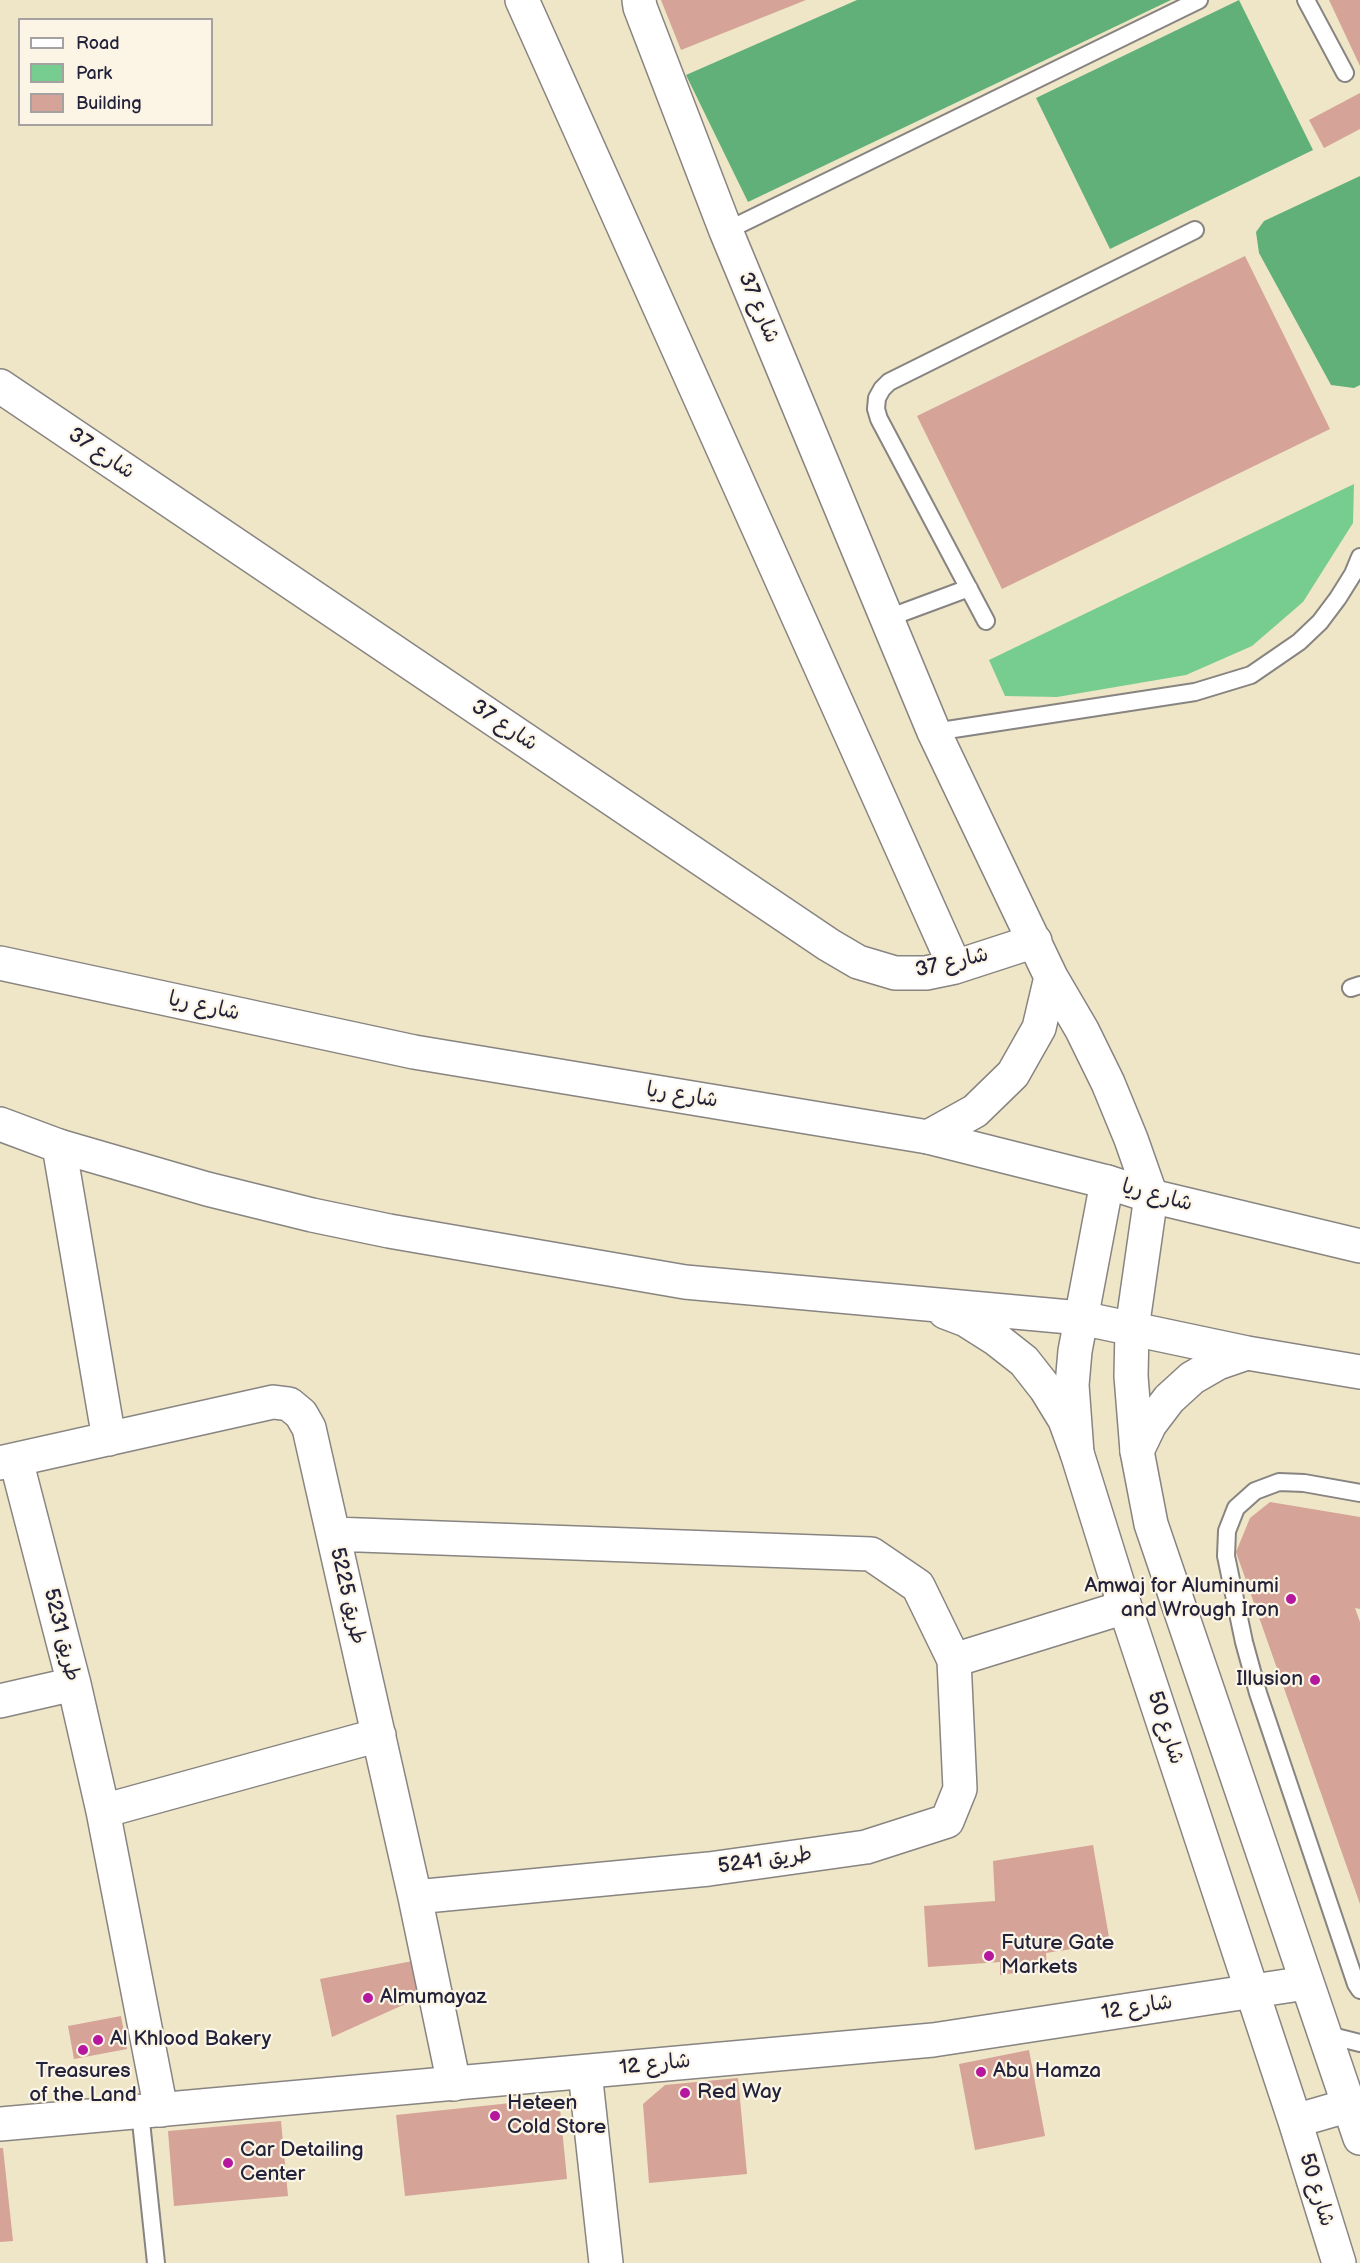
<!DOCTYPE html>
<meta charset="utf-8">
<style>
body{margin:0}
#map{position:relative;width:1360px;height:2263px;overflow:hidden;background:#eee6c7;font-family:"Balsamiq Sans",sans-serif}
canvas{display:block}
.legend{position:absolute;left:18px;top:18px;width:195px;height:108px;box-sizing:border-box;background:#fcf5e5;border:2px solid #a5a1a1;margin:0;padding:8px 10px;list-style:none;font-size:18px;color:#22223b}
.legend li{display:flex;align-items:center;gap:12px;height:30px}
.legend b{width:30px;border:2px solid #a5a1a1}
</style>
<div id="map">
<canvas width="1360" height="2263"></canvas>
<ul class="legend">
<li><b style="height:8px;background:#fff"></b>Road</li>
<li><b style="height:16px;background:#77cc8f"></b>Park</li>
<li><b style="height:16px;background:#d5a397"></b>Building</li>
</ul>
</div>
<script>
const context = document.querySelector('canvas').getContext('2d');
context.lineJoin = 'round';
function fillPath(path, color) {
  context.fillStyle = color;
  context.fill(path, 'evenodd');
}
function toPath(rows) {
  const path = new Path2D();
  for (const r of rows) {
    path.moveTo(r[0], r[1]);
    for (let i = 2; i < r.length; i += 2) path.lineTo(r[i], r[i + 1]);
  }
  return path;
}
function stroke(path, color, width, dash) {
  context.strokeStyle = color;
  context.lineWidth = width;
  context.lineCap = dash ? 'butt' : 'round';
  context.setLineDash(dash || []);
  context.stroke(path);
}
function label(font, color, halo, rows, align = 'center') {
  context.font = font + ' "Balsamiq Sans","Playpen Sans Arabic",sans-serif';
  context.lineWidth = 4.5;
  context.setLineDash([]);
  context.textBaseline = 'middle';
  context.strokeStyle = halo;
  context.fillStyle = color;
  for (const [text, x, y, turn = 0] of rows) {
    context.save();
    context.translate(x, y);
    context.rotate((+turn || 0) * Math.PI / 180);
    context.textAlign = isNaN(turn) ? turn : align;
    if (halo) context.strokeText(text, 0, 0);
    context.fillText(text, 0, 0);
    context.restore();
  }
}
fillPath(toPath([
 [1354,484,1353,523,1303,602,1252,646,1186,675,1057,697,1005,696,989,660]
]), '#77cc8f');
fillPath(toPath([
 [857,0,1171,0,748,202,686,75],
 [1239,0,1313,150,1110,249,1036,98],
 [1360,176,1360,385,1354,388,1331,385,1259,253,1256,232,1264,221]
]), '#61b07a');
fillPath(toPath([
 [661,0,806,0,681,50],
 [1329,0,1360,0,1360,66],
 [1360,93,1360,129,1324,148,1309,120],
 [1245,256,1330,429,1002,589,917,416],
 [1270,1502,1360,1517,1360,1609,1355,1608,1360,1622,1360,1904,1236,1552,1250,1518],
 [1093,1845,1110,1943,1046,1953,1047,1969,1000,1975,1000,1962,928,1967,924,1906,995,1901,993,1861],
 [428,1958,434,1991,332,2037,320,1979],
 [121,2016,127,2049,74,2059,68,2026],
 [1029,2050,1045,2136,975,2150,959,2064],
 [738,2078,747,2174,649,2183,643,2104,665,2085],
 [559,2098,567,2179,405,2196,396,2115],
 [281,2121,288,2196,174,2206,168,2131],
 [0,2148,3,2148,13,2241,0,2242]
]), '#d5a397');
const service = toPath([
 [1306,0,1345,73],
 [726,231,1199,0],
 [888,618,969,588],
 [986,621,879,419,876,409,877,398,882,389,889,382,1195,230],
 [934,732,1195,692,1251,675,1299,642,1320,622,1338,598,1353,574,1360,557],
 [1351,988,1360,985],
 [1360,1493,1304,1483,1279,1482,1255,1491,1236,1508,1227,1531,1226,1556,1244,1642,1258,1693,1356,1984,1360,1990],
 [1324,2034,1360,2043],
 [140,2112,156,2263]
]);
const minor = toPath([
 [522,0,955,967],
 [639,0,640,7,726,231,934,732,1051,977,1082,1030,1108,1083,1131,1139,1151,1196],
 [0,386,829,945,858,962,895,973,926,973,955,967,1035,941],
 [928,1137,975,1111,1013,1074,1039,1028,1051,977],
 [59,1146,109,1439],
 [16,1460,74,1684,103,1811,161,2110],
 [0,1463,273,1402,289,1404,301,1414,309,1428,415,1897,454,2084],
 [333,1534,871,1554,918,1586,954,1660,960,1789,947,1821,866,1847,709,1869,415,1897],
 [954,1660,1125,1607],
 [0,1701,74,1684],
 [103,1811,379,1735],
 [585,2072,606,2263]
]);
const tertiary = toPath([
 [1107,1182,1075,1351,1072,1385,1077,1453,1125,1607,1295,2121,1339,2263],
 [1151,1196,1132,1329,1131,1376,1137,1451,1151,1524,1360,2138],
 [1295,2121,1350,2105],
 [0,2124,933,2040,1306,1983]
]);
const secondary = toPath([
 [0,963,414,1052,928,1137,1107,1182,1151,1196,1360,1246],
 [0,1124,59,1146,207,1189,312,1215,389,1231,685,1282,1081,1318,1247,1353,1360,1372],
 [945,1312,966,1320,996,1339,1024,1361,1046,1389,1065,1420,1077,1453],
 [1137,1451,1150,1424,1169,1399,1192,1378,1218,1363,1247,1353]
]);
stroke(service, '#888481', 20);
stroke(minor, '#888481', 36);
stroke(tertiary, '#888481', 36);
stroke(secondary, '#888481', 36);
stroke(service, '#fff', 16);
stroke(minor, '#fff', 33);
stroke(tertiary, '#fff', 33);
stroke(secondary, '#fff', 33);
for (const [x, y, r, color] of [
 [1291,1599,6,"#b5179e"],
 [1315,1680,6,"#b5179e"],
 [989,1956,6,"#b5179e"],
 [368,1998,6,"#b5179e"],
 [98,2040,6,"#b5179e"],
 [83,2050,6,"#b5179e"],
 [981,2072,6,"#b5179e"],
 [685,2093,6,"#b5179e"],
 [495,2116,6,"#b5179e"],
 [228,2163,6,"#b5179e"]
]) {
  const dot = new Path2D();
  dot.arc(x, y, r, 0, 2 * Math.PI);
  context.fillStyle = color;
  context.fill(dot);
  stroke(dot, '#fcf5e5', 2);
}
label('21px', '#22223b', '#fcf5e5', [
 ["شارع 37",758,308,67],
 ["شارع 37",101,454,34],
 ["شارع 37",504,726,34],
 ["شارع 37",952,963,-13],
 ["شارع ريا",204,1007,12],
 ["شارع ريا",682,1096,9],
 ["شارع ريا",1157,1196,15],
 ["طريق 5225",347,1596,77],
 ["طريق 5231",61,1635,76],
 ["شارع 50",1165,1728,72],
 ["طريق 5241",765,1861,-8],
 ["شارع 12",1137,2008,-9],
 ["شارع 12",655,2065,-6],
 ["شارع 50",1316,2190,73]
]);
label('21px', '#22223b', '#fcf5e5', [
 ["Amwaj for Aluminumi",1279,1587,"right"],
 ["and Wrough Iron",1279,1611,"right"],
 ["Illusion",1303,1680,"right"],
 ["Future Gate",1001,1944],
 ["Markets",1001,1968],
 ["Almumayaz",380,1998],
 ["Al Khlood Bakery",110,2040],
 ["Treasures",83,2072,"center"],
 ["of the Land",83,2096,"center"],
 ["Abu Hamza",993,2072],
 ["Red Way",697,2093],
 ["Heteen",507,2104],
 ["Cold Store",507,2128],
 ["Car Detailing",240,2151],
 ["Center",240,2175]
], 'left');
</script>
